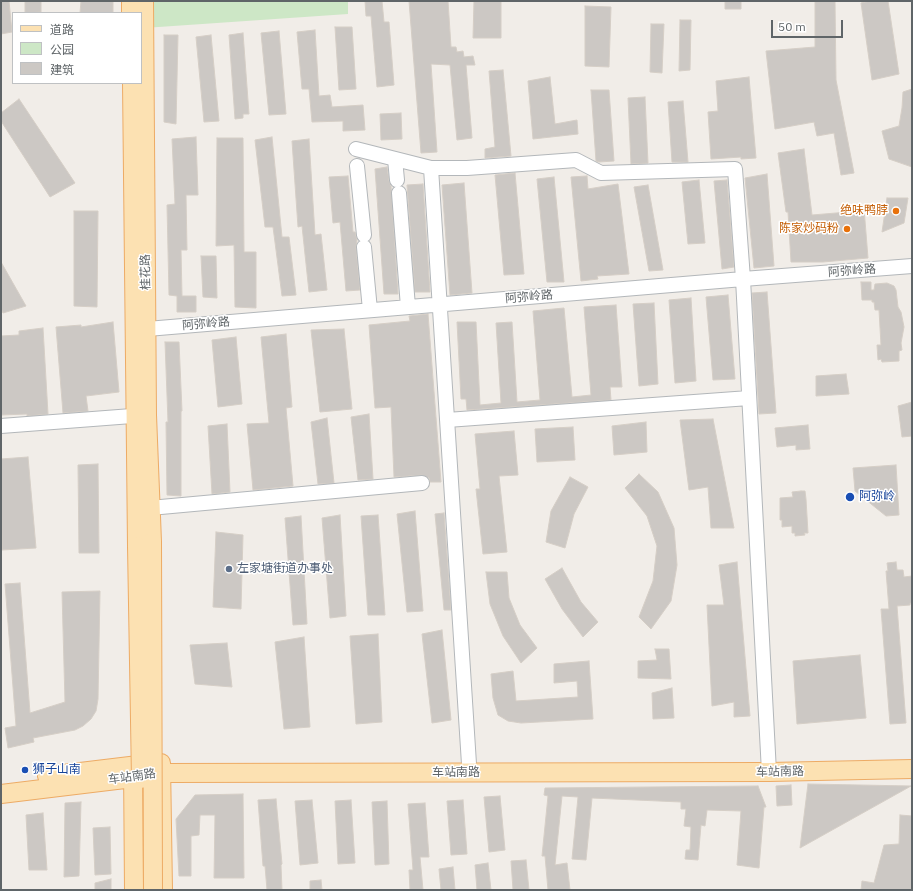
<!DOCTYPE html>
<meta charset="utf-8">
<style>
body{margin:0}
#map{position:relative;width:913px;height:891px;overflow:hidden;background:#f1ede8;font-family:"IBM Plex Sans","Noto Sans SC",sans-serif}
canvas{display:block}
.frame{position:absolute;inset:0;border:2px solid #5f6568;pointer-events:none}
.legend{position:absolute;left:12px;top:12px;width:130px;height:72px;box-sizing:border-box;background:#fff;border:1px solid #bfc1c3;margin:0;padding:5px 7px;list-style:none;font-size:12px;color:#5f6568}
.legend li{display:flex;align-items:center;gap:8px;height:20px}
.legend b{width:20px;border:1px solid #bfc1c3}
.scale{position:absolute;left:771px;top:20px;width:72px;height:18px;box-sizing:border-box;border:2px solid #5f6568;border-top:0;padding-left:5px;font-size:12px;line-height:14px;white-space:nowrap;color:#5f6568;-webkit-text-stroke:3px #fff;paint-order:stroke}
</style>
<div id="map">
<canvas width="913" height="891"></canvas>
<div class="frame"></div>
<ul class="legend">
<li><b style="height:5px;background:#fce1b2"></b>道路</li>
<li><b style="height:11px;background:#cde7c6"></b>公园</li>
<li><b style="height:11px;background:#ccc8c4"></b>建筑</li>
</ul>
<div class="scale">50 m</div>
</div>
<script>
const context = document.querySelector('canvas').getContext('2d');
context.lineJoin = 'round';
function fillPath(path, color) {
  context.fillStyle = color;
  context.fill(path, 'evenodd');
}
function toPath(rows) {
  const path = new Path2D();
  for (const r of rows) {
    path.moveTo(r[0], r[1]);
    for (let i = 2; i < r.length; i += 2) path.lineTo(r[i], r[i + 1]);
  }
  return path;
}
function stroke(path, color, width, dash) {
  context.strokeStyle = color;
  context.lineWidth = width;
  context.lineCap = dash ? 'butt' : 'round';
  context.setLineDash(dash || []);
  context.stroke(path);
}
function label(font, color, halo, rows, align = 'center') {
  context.font = font + ' "IBM Plex Sans","Noto Sans SC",sans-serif';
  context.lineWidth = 3;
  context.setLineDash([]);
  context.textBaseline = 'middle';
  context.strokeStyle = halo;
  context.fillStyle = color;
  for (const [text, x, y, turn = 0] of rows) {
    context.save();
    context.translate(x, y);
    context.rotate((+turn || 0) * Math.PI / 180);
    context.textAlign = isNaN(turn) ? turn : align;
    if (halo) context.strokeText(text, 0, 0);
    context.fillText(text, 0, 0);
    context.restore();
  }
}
fillPath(toPath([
 [145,1,348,1,348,14,144,28]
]), '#cde7c6');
const building = toPath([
 [1,1,9,1,12,32,1,34,1,1],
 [25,1,41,1,41,12,25,13,25,1],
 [81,1,113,1,113,13,80,13,81,1],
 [365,1,382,1,384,22,389,22,394,85,377,87,371,16,366,16,365,1],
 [409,1,448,1,451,47,456,47,457,52,463,51,464,57,473,56,475,65,466,65,472,138,457,140,450,65,431,64,437,152,421,153,409,1],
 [474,1,501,1,501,38,473,38,474,1],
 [725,1,741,1,741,9,725,9,725,1],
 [815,1,835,1,836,80,854,173,841,175,834,133,817,136,814,122,775,129,766,51,815,47,815,1],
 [870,1,888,1,899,74,872,80,861,3,870,1],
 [585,6,611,7,609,67,585,66,585,6],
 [680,20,691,20,690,70,679,71,680,20],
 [651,24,664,24,662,73,650,72,651,24],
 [335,27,352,27,356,89,339,90,335,27],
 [315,30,319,96,330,95,332,107,363,105,365,130,343,131,343,121,312,122,309,89,302,89,297,32,315,30],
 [279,31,286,114,269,115,261,33,279,31],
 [243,33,249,114,243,114,243,118,235,119,229,35,243,33],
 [164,35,178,35,176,124,164,122,164,35],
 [211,35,219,121,204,122,196,37,211,35],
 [503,70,511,156,485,158,485,149,495,147,489,71,503,70],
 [550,77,555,124,577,120,578,134,533,139,528,81,550,77],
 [749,77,756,158,741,159,741,157,711,159,708,112,718,111,716,81,749,77],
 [912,89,912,167,889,159,882,131,899,126,902,108,903,92,912,89],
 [591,90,609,90,614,161,599,162,596,161,591,90],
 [645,97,648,163,631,164,628,98,645,97],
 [19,99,75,183,50,197,1,121,1,113,19,99],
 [683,101,688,162,672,162,668,102,683,101],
 [401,113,402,139,381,140,380,114,401,113],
 [196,137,198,195,186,195,187,250,181,250,182,296,196,296,196,312,177,312,177,296,169,295,167,205,175,204,172,139,196,137],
 [272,137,282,237,289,237,296,295,282,296,273,227,265,227,255,140,272,137],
 [217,138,243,138,244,252,256,252,256,308,235,307,234,245,216,246,217,138],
 [309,139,315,235,321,234,327,290,309,292,302,226,298,227,292,141,309,139],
 [804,149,812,215,848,212,848,210,864,208,868,258,823,262,791,262,788,212,786,212,778,153,804,149],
 [387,167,389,181,391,186,398,294,384,294,375,169,387,167],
 [515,173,524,274,504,275,495,175,515,173],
 [767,174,774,266,754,268,745,178,767,174],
 [348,176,353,232,355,232,357,240,356,248,360,290,346,291,340,222,333,223,329,177,348,176],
 [587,176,588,189,618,184,629,274,597,276,598,279,581,281,571,177,587,176],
 [554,177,564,282,547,282,537,179,554,177],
 [699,180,705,243,688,244,682,182,699,180],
 [727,180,734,267,722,269,714,181,727,180],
 [464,183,472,293,450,295,442,185,464,183],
 [423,184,430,292,415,292,407,185,423,184],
 [648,185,663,270,649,271,634,187,648,185],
 [887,198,908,198,904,223,882,232,887,198],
 [74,211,98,211,97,307,74,306,74,211],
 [201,256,216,256,217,298,203,297,201,256],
 [1,262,26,306,3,313,1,308,1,262],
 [861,282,871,282,871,290,874,290,875,284,887,283,894,286,896,290,898,307,901,312,904,327,901,343,902,350,899,351,899,361,882,362,881,359,878,360,877,345,881,345,879,310,875,310,874,302,872,302,872,300,862,300,861,282],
 [767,292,776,413,759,414,752,293,767,292],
 [728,295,735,379,713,380,706,297,728,295],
 [691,298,696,381,675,383,669,300,691,298],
 [654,303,658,384,639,386,633,304,654,303],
 [616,305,622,387,610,387,611,400,467,410,466,399,461,399,457,322,476,322,480,405,501,403,496,323,512,322,517,402,540,400,533,311,564,308,572,397,591,395,584,307,616,305],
 [428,314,441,482,430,482,429,478,422,475,394,477,391,407,375,408,369,325,410,321,409,316,428,314],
 [113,322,119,392,86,396,88,411,63,413,56,327,81,325,81,327,113,322],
 [43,328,48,414,27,416,27,414,1,415,1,336,19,335,19,331,43,328],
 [344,329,352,409,320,412,311,330,344,329],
 [286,334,292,407,286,408,293,486,253,490,247,424,269,423,261,337,286,334],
 [236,337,242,404,218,407,212,340,236,337],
 [165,342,179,342,182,411,181,411,181,496,167,495,166,422,168,422,165,342],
 [846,374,849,394,816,396,816,376,846,374],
 [912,402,912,436,902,437,898,406,912,402],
 [369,414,373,479,358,480,351,417,369,414],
 [327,418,334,483,318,484,311,422,327,418],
 [713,419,734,528,711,528,708,487,689,490,680,420,713,419],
 [646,422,647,452,614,455,612,426,646,422],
 [227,424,230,492,212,494,208,426,227,424],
 [808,425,810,449,796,450,796,445,777,447,775,428,808,425],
 [573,427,575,460,537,462,535,429,573,427],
 [514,431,518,475,499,476,507,552,483,554,476,489,480,489,475,434,514,431],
 [28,457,36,548,2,550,1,459,28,457],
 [98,464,99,553,79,553,78,465,98,464],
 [896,465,899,515,886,516,855,491,853,468,896,465],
 [639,474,658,492,674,528,677,565,671,601,651,629,639,617,653,581,657,546,647,516,625,488,639,474],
 [570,477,588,487,574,514,565,548,546,542,551,511,570,477],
 [801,491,805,491,806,499,808,533,804,533,805,535,795,536,795,533,792,533,792,526,782,527,782,520,780,520,780,498,793,497,792,492,801,491],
 [415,511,423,611,407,612,397,514,415,511],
 [444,513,451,610,444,610,435,514,444,513],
 [340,515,346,616,330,618,322,518,340,515],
 [378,515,385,615,368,615,361,516,378,515],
 [301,516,307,624,293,625,285,518,301,516],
 [216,532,243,535,241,609,213,607,216,532],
 [737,562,750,716,734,717,734,702,712,706,707,605,724,605,719,565,737,562],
 [896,562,897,570,903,570,904,577,912,576,912,603,910,603,910,605,897,606,906,723,890,724,881,609,889,609,886,571,888,571,887,563,896,562],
 [562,568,581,602,598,622,583,637,562,609,545,579,562,568],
 [486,572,507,572,509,598,520,625,537,648,521,663,503,636,490,604,486,572],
 [20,583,30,713,65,702,62,592,100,591,98,699,96,711,91,719,83,726,75,730,33,738,34,742,8,748,5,728,16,726,5,584,20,583],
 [442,630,451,720,432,723,422,634,442,630],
 [378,634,382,722,356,724,350,636,378,634],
 [304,637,310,727,284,729,275,642,304,637],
 [227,643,232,687,195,684,190,645,227,643],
 [655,649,669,649,671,679,638,678,638,661,657,660,655,649],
 [860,655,866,718,797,724,793,661,860,655],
 [589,661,593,719,521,723,508,721,498,715,493,698,491,674,513,671,516,701,578,697,577,681,554,683,554,664,589,661],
 [672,688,674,718,653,719,652,693,672,688],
 [808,784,911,786,800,848,808,784],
 [791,785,792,805,777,806,776,786,791,785],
 [758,786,766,807,764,807,759,868,737,865,741,811,707,810,705,826,701,825,698,860,685,859,686,850,690,850,691,827,684,826,686,809,681,809,681,802,592,798,586,860,572,859,578,797,562,796,555,865,567,863,570,890,548,890,545,856,542,856,548,796,544,795,545,788,758,786],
 [243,794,244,878,214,878,215,815,200,815,199,835,191,836,191,876,179,876,176,819,195,795,243,794],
 [500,796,505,850,489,852,484,797,500,796],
 [276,799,282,864,281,865,282,890,267,890,265,866,263,866,258,800,276,799],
 [312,800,318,863,300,865,295,801,312,800],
 [351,800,355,863,338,864,335,801,351,800],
 [463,800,467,854,451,855,447,801,463,800],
 [387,801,389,864,375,865,372,802,387,801],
 [81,802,79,876,64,877,65,803,81,802],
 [425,803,429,857,420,857,423,890,410,890,409,870,413,870,408,804,425,803],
 [43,813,47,870,29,870,26,815,43,813],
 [900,815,912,816,912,890,861,890,862,881,874,883,884,845,899,844,900,815],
 [110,827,111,874,95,875,93,828,110,827],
 [526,860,529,890,513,890,511,861,526,860],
 [488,863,491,890,477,890,475,865,488,863],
 [453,867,455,890,441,890,439,869,453,867],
 [111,879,111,890,95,890,95,883,111,879],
 [321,880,322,890,310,890,310,881,321,880]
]);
fillPath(building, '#ccc8c4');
stroke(building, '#d5cec6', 1);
const minor = toPath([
 [356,149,431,168,467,168,576,160,601,173,735,169,743,279,769,772],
 [395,159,397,180],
 [357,166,364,235],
 [431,168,469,764],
 [399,193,408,307],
 [364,247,370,310],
 [147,329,743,279,912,266],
 [447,420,749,398],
 [1,426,145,415],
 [150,508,422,483]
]);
const major = toPath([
 [131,1,131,13],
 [144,1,147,415,152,542],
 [132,83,137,546],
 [161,763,163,890],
 [133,766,134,890],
 [47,776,155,763],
 [1,794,133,778,162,773,769,772,912,769]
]);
stroke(minor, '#b3b7ba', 16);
stroke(major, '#edab65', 20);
stroke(minor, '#fff', 14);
stroke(major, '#fce1b2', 18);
const majorBridge = toPath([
 [152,542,153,890],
 [137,546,141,779]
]);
stroke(majorBridge, '#edab65', 20, []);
stroke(majorBridge, '#fce1b2', 18);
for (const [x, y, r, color] of [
 [896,211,4,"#e8710a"],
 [847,229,4,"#e8710a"],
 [850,497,5,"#1a4fb4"],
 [229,569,4,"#5c6f8a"],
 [25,770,4,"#1a4fb4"]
]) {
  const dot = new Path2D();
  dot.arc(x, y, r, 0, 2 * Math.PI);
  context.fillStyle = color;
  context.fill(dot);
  stroke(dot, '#fff', 1.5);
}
label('12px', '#c56008', '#fff', [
 ["绝味鸭脖",888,211],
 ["陈家炒码粉",839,229]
], 'right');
label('12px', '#5f6568', '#fff', [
 ["阿弥岭路",852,271,-4],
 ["桂花路",146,272,-91],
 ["阿弥岭路",529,297,-5],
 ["阿弥岭路",206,324,-5],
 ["车站南路",780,772,-1],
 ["车站南路",456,773],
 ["车站南路",132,777,-8]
]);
label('12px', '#164399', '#fff', [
 ["阿弥岭",859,497],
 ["狮子山南",33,770]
], 'left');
label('12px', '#4e5e75', '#fff', [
 ["左家塘街道办事处",237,569]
], 'left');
</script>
